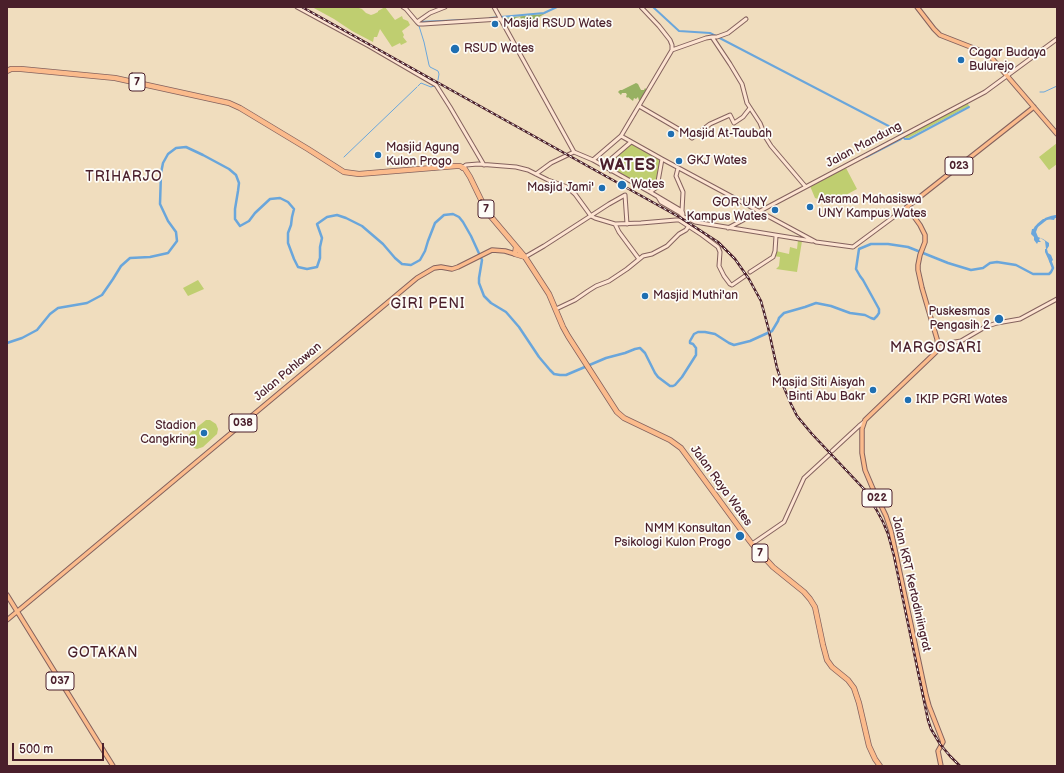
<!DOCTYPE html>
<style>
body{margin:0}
#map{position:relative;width:1064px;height:773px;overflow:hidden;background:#f0ddbe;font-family:"Balsamiq Sans",sans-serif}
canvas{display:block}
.frame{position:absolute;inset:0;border:8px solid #4a1f2b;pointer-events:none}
.scale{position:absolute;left:12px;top:743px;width:92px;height:18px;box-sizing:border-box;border:2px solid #4a1f2b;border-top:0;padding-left:5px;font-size:12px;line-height:14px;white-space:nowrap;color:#4a1f2b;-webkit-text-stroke:3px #fdfcf7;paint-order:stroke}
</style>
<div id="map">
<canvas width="1064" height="773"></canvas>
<div class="frame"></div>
<div class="scale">500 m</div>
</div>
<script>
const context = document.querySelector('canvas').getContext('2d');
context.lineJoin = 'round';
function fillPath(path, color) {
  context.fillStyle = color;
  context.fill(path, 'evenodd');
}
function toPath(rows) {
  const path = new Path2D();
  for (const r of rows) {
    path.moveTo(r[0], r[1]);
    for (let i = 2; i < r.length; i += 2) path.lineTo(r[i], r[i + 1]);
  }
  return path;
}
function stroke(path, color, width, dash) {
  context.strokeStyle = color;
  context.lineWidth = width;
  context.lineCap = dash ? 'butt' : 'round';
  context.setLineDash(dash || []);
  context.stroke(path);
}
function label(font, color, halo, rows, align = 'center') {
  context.font = font + ' "Balsamiq Sans",sans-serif';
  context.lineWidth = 3.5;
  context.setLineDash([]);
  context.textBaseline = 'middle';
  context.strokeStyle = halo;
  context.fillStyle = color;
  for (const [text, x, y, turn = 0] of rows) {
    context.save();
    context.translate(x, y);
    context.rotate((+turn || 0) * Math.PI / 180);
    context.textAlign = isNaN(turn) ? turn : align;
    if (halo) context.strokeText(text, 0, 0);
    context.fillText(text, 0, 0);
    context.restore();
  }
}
fillPath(toPath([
 [312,7,356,7,362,9,366,13,371,15,374,14,378,12,378,11,385,7,395,20,402,16,403,19,408,21,410,25,402,31,404,35,403,37,407,42,401,45,400,43,392,47,380,29,377,37,374,37,373,42,352,31,334,19],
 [967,102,969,106,908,138,906,138,903,135],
 [632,143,660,159,656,187,649,191,612,170,611,161,630,144],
 [1057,143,1057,164,1049,170,1039,157],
 [846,168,857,189,831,203,824,201,815,198,810,186],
 [798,240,802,241,797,272,776,269,779,266,780,257,774,256,776,251,789,254,790,247,797,249],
 [198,280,204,289,188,296,183,288],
 [206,420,210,420,216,424,218,429,217,434,203,447,197,449,194,448,189,443,188,436,191,432]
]), '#bfce70');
fillPath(toPath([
 [550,11,528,23,526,20,524,21,525,25,523,26,521,23,520,23,522,20,520,17,515,18,518,22,516,23,514,19,511,20,513,25,516,23,517,25,511,28,505,18,512,17,514,17,544,14],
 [636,83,638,84,641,90,644,90,645,88,648,91,640,104,638,97,636,99,634,98,633,101,628,97,627,98,626,96,627,95,626,93,622,93,621,95,618,92,620,90,622,90]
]), '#97b162');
fillPath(toPath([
 [1054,216,1057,216,1057,218,1055,218,1054,220,1046,219,1044,220,1039,224,1036,232,1038,237,1043,239,1049,243,1049,246,1047,249,1048,253,1051,255,1053,260,1050,263,1045,252,1045,249,1046,249,1045,241,1042,239,1040,238,1039,240,1041,242,1038,242,1037,244,1034,240,1034,237,1031,234,1032,229,1035,229,1037,224,1043,219,1050,219]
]), '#6aa6db');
stroke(toPath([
 [419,26,424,42,429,65,430,67,438,71,439,74,438,80],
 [418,86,421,83,431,87,434,86],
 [1040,92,1044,92,1057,86],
 [344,157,417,87]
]), '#6aa6db', 1);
stroke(toPath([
 [653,7,679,31,710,33,902,133],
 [490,18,544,13,557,7],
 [418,22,465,20],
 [902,138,903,137,905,139,909,139,969,107],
 [866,157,901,139]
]), '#6aa6db', 2);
stroke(toPath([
 [1033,232,1036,227,1046,219,1052,217,1057,216],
 [7,343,22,338,37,330,50,314,58,308,87,303,102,295,113,279,121,266,130,258,150,257,168,253,177,241,176,232,168,221,160,204,161,173,163,163,168,154,176,148,186,147,203,155,229,169,236,175,239,183,238,191,235,209,235,219,240,226,249,221,255,213,270,199,280,198,288,202,294,209,292,217,291,225,288,233,288,243,294,259,298,267,307,269,317,267,320,258,320,247,322,238,317,224,327,217,337,215,346,218,362,226,383,244,395,258,402,264,411,265,420,260,425,251,428,241,435,223,444,215,453,214,459,217,463,222,471,236,482,260,479,278,479,283,484,296,491,303,506,312,519,327,539,357,550,370,554,374,560,375,566,375,606,358,625,353,635,349,640,348,645,353,655,373,658,377,670,386,673,386,675,385,682,377,696,355,696,348,693,344,690,343,690,341,694,334,698,332,705,332,715,334,729,343,734,345,750,341,772,331,778,321,779,318,784,313,805,307,816,303,831,306,850,313,865,315,871,318,874,319,877,316,879,313,879,309,863,280,860,276,856,269,859,249,871,244,888,244,908,247,948,263,971,270,983,268,990,263,997,262,1016,265,1033,274,1049,274,1051,272,1053,268,1050,260]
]), '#6aa6db', 2.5);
const secondary = toPath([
 [297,7,369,46,436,85,450,107,484,165],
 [403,7,406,9,417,22,430,13,445,7],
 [494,7,574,152],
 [417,22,419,24,423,24,500,19],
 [712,37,730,64,742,84,747,103,760,123,766,138,771,146,805,186],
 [672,50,706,38,712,37,717,37,728,33,746,19],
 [639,106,687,134,692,138,710,124,730,115,734,123,743,117,750,108],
 [621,136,662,159,657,187,650,192],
 [574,152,593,160,650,192,682,211,683,214],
 [662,159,816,242,853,247,907,207],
 [593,160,621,136,672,50,672,45,670,40,659,26,641,7],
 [610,160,611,171],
 [603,166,631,142],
 [462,168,466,165,478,164,516,167,528,170,548,180,567,187,575,194,591,216,595,218,615,224,641,223,676,220,679,220,702,235,718,247,720,252,719,266,724,276,730,284,732,285,745,276],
 [678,168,676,176,683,192,682,211],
 [536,174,551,163,574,152],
 [658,197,661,202,680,213,684,217,695,222,812,241],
 [615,224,619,232,639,259],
 [728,228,985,92,1057,39],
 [525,257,544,246,609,204,625,195,627,224],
 [750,272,773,257,775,251,776,236],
 [556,309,575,300,588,291,596,286,609,281,627,269,643,256,652,254,667,246,679,234,686,230,689,226],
 [938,347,942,347,949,343,961,341,985,327,997,323,1020,319,1057,299],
 [832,451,859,426,864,422],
 [752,544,784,522,804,478,829,455]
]);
const primary = toPath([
 [917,7,934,29,940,35,981,51,990,56,1057,134],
 [7,595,113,766],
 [7,620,417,278,434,268,441,267,452,269,458,267,492,250,505,251,515,254],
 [941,766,938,751,943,742,929,706,926,695,891,531,886,516,873,489,865,470,862,453,862,429,865,420,936,352,938,348,937,339,922,288,918,270,918,265,920,255,925,242,925,235,920,225,907,207,1034,107]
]);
const highway = toPath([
 [7,71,11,69,21,69,115,78,229,103,240,108,308,149,344,172,359,174,456,166,460,166,465,169,470,177,487,212,525,257,549,294,563,327,568,336,617,412,624,418,670,440,681,448,739,527,752,544,773,567,804,592,810,599,815,607,823,645,827,660,832,667,848,680,854,688,859,703,869,746,875,759,880,766],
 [516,247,515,254,525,257]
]);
stroke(secondary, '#84625e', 5);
stroke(primary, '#84625e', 5.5);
stroke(highway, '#84625e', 6);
stroke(secondary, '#fde4d1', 3);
stroke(primary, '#fbbb8c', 3.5);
stroke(highway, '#fbbb8c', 4.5);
const rail = toPath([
 [302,7,681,218,718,242,735,259,749,279,761,301,768,327,777,368,782,383,791,404,797,416,812,434,863,488,876,509,883,522,888,534,894,556,928,720,931,729,940,744,950,756,960,766]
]);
stroke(rail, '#4a1f2b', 2.5);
stroke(rail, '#fdfcf7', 1, [3]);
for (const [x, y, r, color] of [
 [495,24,4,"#1f6fb2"],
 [455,49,5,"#1f6fb2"],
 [961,60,4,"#1f6fb2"],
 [671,134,4,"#1f6fb2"],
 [378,155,4,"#1f6fb2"],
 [679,161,4,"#1f6fb2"],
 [622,185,5,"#1f6fb2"],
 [602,188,4,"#1f6fb2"],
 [810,207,4,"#1f6fb2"],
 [775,210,4,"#1f6fb2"],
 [645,296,4,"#1f6fb2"],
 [999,319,5,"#1f6fb2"],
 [873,390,4,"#1f6fb2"],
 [908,400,4,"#1f6fb2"],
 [204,433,4,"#1f6fb2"],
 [740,536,5,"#1f6fb2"]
]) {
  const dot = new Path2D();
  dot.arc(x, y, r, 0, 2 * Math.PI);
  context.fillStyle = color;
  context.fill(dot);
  stroke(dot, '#fdfcf7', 1.5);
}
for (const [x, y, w] of [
 [137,82,16],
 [959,166,28],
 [486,209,16],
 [243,423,28],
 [877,498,30],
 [760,553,16],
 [60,681,28]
]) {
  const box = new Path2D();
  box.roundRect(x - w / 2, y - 9, w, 18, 3);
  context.fillStyle = '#fdfcf7';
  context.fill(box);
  stroke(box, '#4a1f2b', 1);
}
label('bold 11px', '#4a1f2b', null, [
 ["7",137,82],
 ["023",959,166],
 ["7",486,209],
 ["038",243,423],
 ["022",877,498],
 ["7",760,553],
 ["037",60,681]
]);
label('12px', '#4a1f2b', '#fdfcf7', [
 ["Masjid RSUD Wates",503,24],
 ["RSUD Wates",464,49],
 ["Cagar Budaya",969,53],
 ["Bulurejo",969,67],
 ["Masjid At-Taubah",679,134],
 ["Masjid Agung",386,148],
 ["Kulon Progo",386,162],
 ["GKJ Wates",687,161],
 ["Wates",631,185],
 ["Masjid Jami'",594,188,"right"],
 ["Asrama Mahasiswa",818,200],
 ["UNY Kampus Wates",818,214],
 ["GOR UNY",767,203,"right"],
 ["Kampus Wates",767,217,"right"],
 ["Masjid Muthi'an",653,296],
 ["Puskesmas",990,312,"right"],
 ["Pengasih 2",990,326,"right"],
 ["Masjid Siti Aisyah",865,383,"right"],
 ["Binti Abu Bakr",865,397,"right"],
 ["IKIP PGRI Wates",916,400],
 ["Stadion",196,426,"right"],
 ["Cangkring",196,440,"right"],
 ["NMM Konsultan",731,529,"right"],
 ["Psikologi Kulon Progo",731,543,"right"]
], 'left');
label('12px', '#4a1f2b', '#fdfcf7', [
 ["Jalan Mandung",864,145,-28],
 ["Jalan Pahlawan",288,372,-40],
 ["Jalan Raya Wates",721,486,54],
 ["Jalan KRT Kertodiniingrat",911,584,77]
]);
context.letterSpacing = '1px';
label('14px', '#4a1f2b', '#fdfcf7', [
 ["TRIHARJO",124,177],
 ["GIRI PENI",428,304],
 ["MARGOSARI",936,348],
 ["GOTAKAN",103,653]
]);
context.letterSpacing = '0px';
context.letterSpacing = '1px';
label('bold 16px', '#4a1f2b', '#fdfcf7', [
 ["WATES",628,166]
]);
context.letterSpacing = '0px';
</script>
